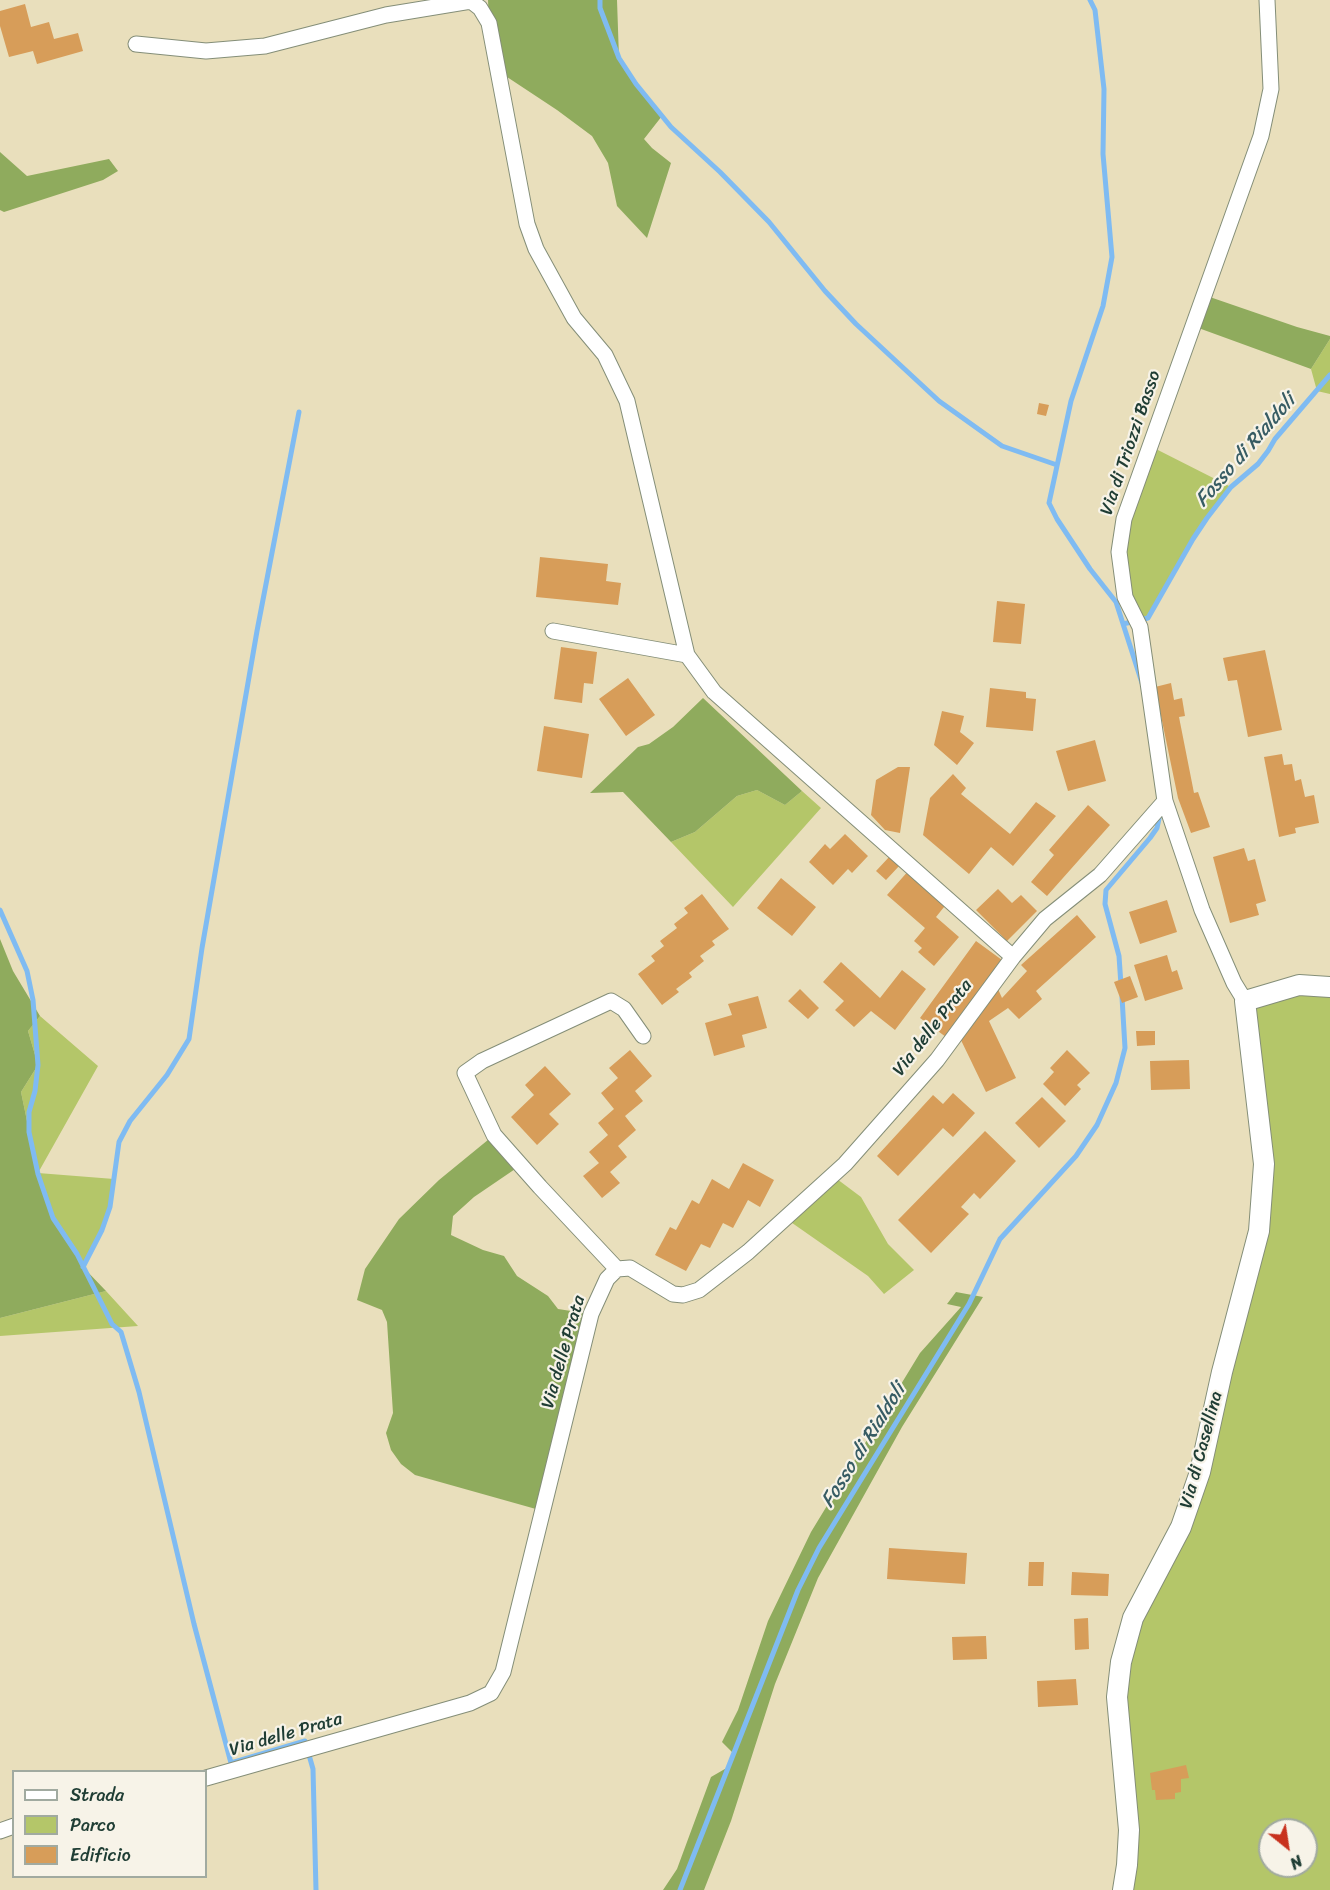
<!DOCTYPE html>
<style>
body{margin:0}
#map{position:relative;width:1330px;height:1890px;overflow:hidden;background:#e9dfbc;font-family:Sriracha,sans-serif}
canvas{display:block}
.legend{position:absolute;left:12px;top:1770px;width:195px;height:108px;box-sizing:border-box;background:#f7f3e8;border:2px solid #a1aaa0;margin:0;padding:8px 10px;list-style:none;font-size:18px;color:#1f3d34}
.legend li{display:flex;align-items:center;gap:12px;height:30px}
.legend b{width:30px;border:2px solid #a1aaa0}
.north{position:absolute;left:1258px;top:1818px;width:60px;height:60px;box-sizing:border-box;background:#f7f3e8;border:2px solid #a1aaa0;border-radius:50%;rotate:150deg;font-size:16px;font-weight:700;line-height:24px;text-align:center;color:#1f3d34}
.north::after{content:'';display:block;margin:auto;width:21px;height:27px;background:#c8321e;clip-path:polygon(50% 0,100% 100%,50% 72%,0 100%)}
</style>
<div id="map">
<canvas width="1330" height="1890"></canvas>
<ul class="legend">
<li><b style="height:8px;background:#fff"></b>Strada</li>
<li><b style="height:16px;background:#b4c669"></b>Parco</li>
<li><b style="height:16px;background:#d79d59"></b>Edificio</li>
</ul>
<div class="north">N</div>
</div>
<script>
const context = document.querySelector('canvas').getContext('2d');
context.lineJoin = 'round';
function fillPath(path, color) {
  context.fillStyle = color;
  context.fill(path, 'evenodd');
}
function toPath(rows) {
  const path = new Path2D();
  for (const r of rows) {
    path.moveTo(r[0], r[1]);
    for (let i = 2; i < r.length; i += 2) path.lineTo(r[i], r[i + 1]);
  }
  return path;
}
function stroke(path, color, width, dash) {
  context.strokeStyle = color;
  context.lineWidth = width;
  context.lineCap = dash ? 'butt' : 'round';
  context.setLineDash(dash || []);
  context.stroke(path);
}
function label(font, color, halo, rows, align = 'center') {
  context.font = font + ' Sriracha,sans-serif';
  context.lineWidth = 4.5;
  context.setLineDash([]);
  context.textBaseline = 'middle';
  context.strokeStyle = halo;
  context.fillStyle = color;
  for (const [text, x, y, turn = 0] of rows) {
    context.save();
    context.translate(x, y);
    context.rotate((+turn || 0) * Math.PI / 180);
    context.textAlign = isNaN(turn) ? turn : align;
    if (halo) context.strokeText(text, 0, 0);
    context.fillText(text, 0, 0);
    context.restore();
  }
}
fillPath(toPath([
 [1330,339,1330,394,1317,391,1311,369],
 [1150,446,1231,487,1193,539,1148,618,1140,627,1119,552],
 [757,790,785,805,802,791,821,808,733,907,671,842,695,832,737,796],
 [1330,987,1330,1890,1123,1890,1121,1662,1181,1527,1259,1231,1245,1001],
 [1270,1830,1306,1830,1306,1866,1270,1866],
 [40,1016,98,1066,38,1173,114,1179,110,1207,102,1230,83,1267,77,1254,53,1218,38,1174,21,1092,38,1065,28,1031],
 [833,1176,861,1197,888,1244,914,1270,884,1294,868,1276,785,1218],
 [106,1291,138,1326,0,1336,0,1318]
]), '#b4c669');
fillPath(toPath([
 [488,0,617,0,619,58,636,84,662,116,644,139,652,148,671,163,647,238,617,206,608,163,592,136,557,110,498,71,489,23],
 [0,152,27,176,109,159,118,171,103,180,4,212,0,210],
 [1204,295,1297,327,1330,336,1330,339,1311,369,1193,326],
 [703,698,802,791,785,805,757,790,737,796,695,832,671,842,623,792,590,793,638,747,649,744,673,727],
 [0,939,13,971,40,1016,28,1031,38,1065,21,1092,38,1174,53,1218,77,1254,83,1267,106,1291,0,1318],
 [494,1135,521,1165,474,1197,453,1216,451,1235,483,1250,504,1256,517,1276,548,1296,558,1309,591,1314,543,1511,415,1475,401,1464,391,1450,386,1433,393,1413,387,1322,382,1310,357,1300,365,1269,399,1219,439,1180],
 [956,1292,983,1297,902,1427,818,1578,775,1684,731,1821,704,1890,663,1890,677,1869,711,1777,730,1766,734,1754,722,1742,738,1710,768,1621,811,1532,920,1353,961,1307,947,1304]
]), '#8fab5d');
stroke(toPath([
 [600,0,600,8,619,58,636,84,671,127,720,172,769,222,825,291,856,324,939,401,1002,446,1057,465],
 [1090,0,1095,10,1104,89,1103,154,1112,257,1103,306,1071,401,1049,503,1057,519,1090,569,1116,602,1142,683],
 [1123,624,1148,618,1193,539,1207,518,1231,487,1258,464,1268,451,1275,439,1330,375],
 [0,910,27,971,33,1000,38,1065,35,1091,29,1112,29,1132,38,1174,53,1218,77,1254,112,1324,121,1332,139,1392,194,1624,231,1763,305,1741,313,1769,316,1890],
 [1121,985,1119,956,1105,904,1106,890,1150,838,1157,828,1160,814],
 [83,1267,102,1230,110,1207,119,1142,130,1121,167,1075,189,1039,202,948,257,631,299,412],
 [680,1890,798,1590,819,1548,969,1304,1000,1239,1076,1156,1097,1125,1116,1083,1125,1048,1122,997]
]), '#7fbbf2', 5);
fillPath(toPath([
 [25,4,31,27,49,22,54,39,78,33,83,51,37,64,33,51,9,57,0,26,0,11],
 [1039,403,1049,405,1046,416,1037,414],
 [540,557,608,564,606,581,621,583,618,605,536,597],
 [997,601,1025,604,1021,644,993,642],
 [561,647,597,652,593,684,584,683,582,703,554,699],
 [1265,650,1282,730,1248,737,1237,680,1228,681,1223,658],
 [628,678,655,715,626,736,599,699],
 [1171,683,1174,700,1182,698,1185,716,1179,717,1194,793,1198,792,1210,827,1191,833,1178,798,1155,687],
 [990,688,1026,692,1026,698,1036,699,1033,731,986,727],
 [942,711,964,716,960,732,974,743,957,765,934,745],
 [544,726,589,734,582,778,537,771],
 [1095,740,1106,781,1068,791,1056,751],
 [1282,754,1284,765,1292,764,1295,781,1301,779,1305,797,1314,795,1319,823,1295,828,1296,833,1279,837,1264,757],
 [898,767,910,767,900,833,885,830,871,815,876,780],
 [953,774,966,788,961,794,1010,834,1036,802,1056,816,1013,866,991,847,969,874,923,835,930,798],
 [1088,805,1110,825,1047,896,1031,882,1054,855,1049,850],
 [845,834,868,856,852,873,848,869,833,885,809,862,825,844,830,849],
 [1244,848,1248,861,1255,859,1266,901,1256,904,1259,915,1230,923,1213,857],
 [890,856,900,865,886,880,876,871],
 [910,869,948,902,936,917,959,937,934,966,918,952,922,948,914,941,925,928,887,895],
 [781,878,816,907,792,936,757,908],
 [998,889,1012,903,1021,895,1037,911,1007,941,976,910],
 [702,894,729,929,712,941,715,945,700,956,704,961,689,973,692,977,676,989,679,992,662,1005,638,974,655,961,651,956,664,946,660,941,677,928,674,924,688,913,684,908],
 [1167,900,1177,932,1140,944,1129,912],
 [1077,915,1096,937,1036,991,1042,999,1019,1019,1008,1008,989,1021,1016,1078,986,1092,959,1036,998,989,1002,998,1027,971,1021,965],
 [976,941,1002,960,946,1037,920,1018],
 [1167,955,1172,972,1177,970,1183,989,1145,1001,1134,965],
 [841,962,880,998,902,970,926,989,895,1030,871,1011,854,1027,835,1010,844,1001,823,982],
 [1130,976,1138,997,1122,1003,1114,982],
 [800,989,819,1008,808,1019,788,1001],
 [758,996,767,1028,742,1035,745,1047,714,1056,705,1023,732,1015,728,1004],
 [1136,1031,1155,1031,1155,1045,1137,1046],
 [630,1050,652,1076,635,1091,643,1101,625,1116,636,1130,618,1146,627,1157,610,1172,620,1183,602,1198,583,1176,599,1163,589,1152,608,1135,598,1123,614,1109,601,1093,618,1078,609,1068],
 [1067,1050,1090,1073,1077,1085,1081,1089,1065,1106,1043,1084,1054,1072,1050,1068],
 [1189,1060,1190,1089,1151,1090,1150,1061],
 [545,1066,571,1094,549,1114,559,1124,537,1145,511,1117,534,1095,525,1085],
 [953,1093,975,1113,953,1137,943,1128,898,1176,877,1156,933,1095,943,1104],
 [1042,1097,1066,1121,1039,1148,1015,1123],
 [985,1131,1016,1161,980,1199,974,1193,961,1207,969,1214,931,1253,898,1220],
 [743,1163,774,1180,760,1207,748,1200,733,1228,723,1223,710,1248,701,1244,686,1271,655,1255,670,1227,676,1230,692,1200,699,1204,712,1179,729,1189],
 [889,1548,967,1553,965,1584,887,1579],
 [1029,1562,1044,1562,1043,1586,1028,1586],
 [1072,1572,1109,1574,1108,1596,1071,1595],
 [1088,1618,1089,1649,1075,1650,1074,1619],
 [986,1636,987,1659,953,1660,952,1637],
 [1076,1679,1078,1705,1038,1707,1037,1681],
 [1186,1765,1189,1778,1181,1779,1181,1792,1175,1793,1175,1799,1156,1800,1155,1790,1152,1790,1150,1773]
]), '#d79d59');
const minor = toPath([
 [136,44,206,51,265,46,386,15,471,1,480,8,489,23,527,224,536,249,574,318,605,355,627,401,687,655,714,692,1013,957],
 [553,631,687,655],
 [1245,1001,1234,983,1202,910,1165,801,1140,627,1125,597,1119,552,1124,519,1261,136,1271,89,1267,0],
 [617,1269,540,1187,494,1135,465,1073,482,1061,611,1001,624,1009,643,1036],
 [206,1778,470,1703,491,1693,503,1672,591,1314,607,1279,617,1269,630,1268,673,1294,683,1295,699,1290,748,1252,845,1164,937,1060,1013,957,1045,919,1100,875,1165,801],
 [0,1831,14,1826]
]);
const tertiary = toPath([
 [1123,1890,1127,1865,1129,1830,1117,1697,1121,1662,1133,1618,1181,1527,1200,1472,1222,1372,1259,1231,1264,1164,1245,1001,1299,985,1330,987]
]);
stroke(minor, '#848e78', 17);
stroke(tertiary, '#848e78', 22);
stroke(minor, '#fff', 15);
stroke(tertiary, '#fff', 20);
label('18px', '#1f3d34', '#f7f3e8', [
 ["Via di Triozzi Basso",1131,443,-71],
 ["Via delle Prata",933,1028,-52],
 ["Via delle Prata",564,1352,-74],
 ["Via di Casellina",1202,1450,-75],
 ["Via delle Prata",286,1735,-16]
]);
label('italic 20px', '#375c64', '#f7f3e8', [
 ["Fosso di Rialdoli",1246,451,-49],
 ["Fosso di Rialdoli",864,1446,-58]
]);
</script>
